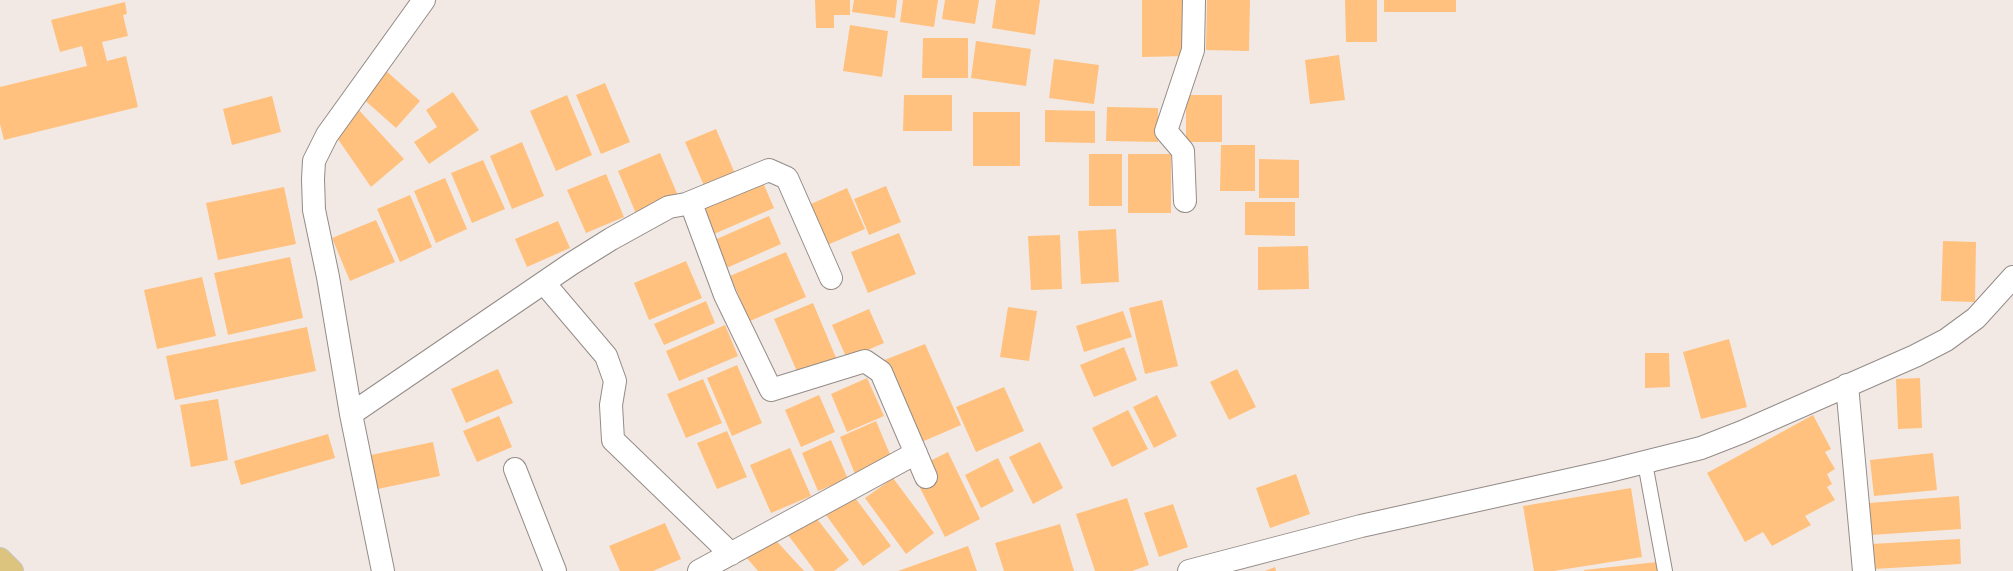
<!DOCTYPE html>
<style>
body{margin:0}
canvas{display:block;background:#f2e9e5}
</style>
<canvas width="2013" height="571"></canvas>
<script>
const context = document.querySelector('canvas').getContext('2d');
context.lineJoin = 'round';
function fillPath(path, color) {
  context.fillStyle = color;
  context.fill(path, 'evenodd');
}
function toPath(rows) {
  const path = new Path2D();
  for (const r of rows) {
    path.moveTo(r[0], r[1]);
    for (let i = 2; i < r.length; i += 2) path.lineTo(r[i], r[i + 1]);
  }
  return path;
}
function stroke(path, color, width, dash) {
  context.strokeStyle = color;
  context.lineWidth = width;
  context.lineCap = dash ? 'butt' : 'round';
  context.setLineDash(dash || []);
  context.stroke(path);
}
fillPath(toPath([
 [815,0,850,0,850,15,834,15,834,28,816,28],
 [854,0,897,0,895,18,852,12],
 [903,0,938,0,934,27,900,22],
 [945,0,979,0,975,24,942,19],
 [996,0,1040,0,1035,35,992,28],
 [1142,0,1186,0,1186,56,1142,57],
 [1207,0,1250,0,1249,51,1206,50],
 [1345,0,1377,0,1377,42,1346,42],
 [1384,0,1456,0,1456,12,1384,12],
 [125,2,127,14,123,15,128,36,102,42,107,61,126,56,138,107,4,140,0,124,0,87,87,66,82,46,60,52,51,20],
 [850,25,888,31,882,77,843,71],
 [923,38,968,38,968,78,922,78],
 [976,41,1031,49,1026,86,971,78],
 [1339,55,1345,100,1310,104,1305,60],
 [1054,59,1099,65,1094,104,1049,98],
 [384,69,420,101,396,128,360,96],
 [605,83,630,142,601,154,576,95],
 [453,92,479,130,429,164,414,142,437,127,426,110],
 [567,95,592,155,556,171,530,111],
 [904,95,952,95,952,131,903,131],
 [1186,95,1222,95,1222,142,1186,142],
 [272,96,281,132,232,145,223,109],
 [1107,107,1158,108,1158,142,1106,141],
 [357,108,404,159,371,187,333,132],
 [1045,110,1095,111,1095,143,1045,142],
 [973,112,1020,112,1020,166,973,166],
 [716,129,736,176,705,188,685,142],
 [522,142,544,196,512,209,490,156],
 [1221,145,1255,145,1255,191,1220,191],
 [660,153,679,198,637,216,618,171],
 [1089,154,1122,154,1122,206,1089,206],
 [1128,154,1171,154,1171,213,1128,213],
 [1259,159,1299,160,1299,198,1259,198],
 [483,160,505,209,472,223,451,173],
 [606,174,624,217,586,233,567,190],
 [445,178,467,229,436,243,414,191],
 [761,178,774,208,707,237,694,206],
 [886,186,901,222,869,235,854,199],
 [284,187,296,244,218,260,206,203],
 [847,188,865,229,820,248,802,208],
 [410,195,432,247,400,262,377,209],
 [1245,202,1295,202,1295,236,1245,235],
 [769,216,781,244,722,270,710,242],
 [376,220,395,262,350,281,332,238],
 [558,221,570,248,527,267,515,239],
 [1116,229,1119,282,1081,284,1078,231],
 [899,233,916,274,868,293,851,252],
 [1060,235,1062,289,1031,290,1028,236],
 [1943,241,1976,242,1975,302,1941,301],
 [1308,246,1309,289,1258,290,1258,247],
 [786,252,806,297,750,321,730,276],
 [290,257,303,318,228,335,214,273],
 [686,261,702,298,649,320,634,283],
 [202,277,216,336,157,349,144,290],
 [1162,300,1178,366,1145,374,1129,308],
 [706,301,715,323,664,345,654,324],
 [813,303,837,360,799,376,774,319],
 [1008,307,1037,311,1029,361,1000,357],
 [869,309,884,343,847,359,832,325],
 [1123,311,1132,337,1084,352,1076,326],
 [725,325,738,356,679,381,666,351],
 [307,327,316,371,175,400,166,356],
 [1729,339,1747,407,1701,419,1683,352],
 [925,344,961,425,917,444,882,361],
 [1124,347,1137,380,1094,397,1080,365],
 [1645,353,1669,353,1670,387,1645,388],
 [737,365,762,423,732,436,707,378],
 [498,369,513,403,466,423,451,389],
 [1237,369,1256,407,1229,420,1210,382],
 [867,378,884,416,847,432,831,394],
 [1920,378,1922,428,1898,429,1896,379],
 [703,379,722,423,686,438,667,394],
 [1004,387,1024,431,976,452,956,407],
 [819,395,835,432,801,447,785,410],
 [1157,395,1177,436,1154,448,1133,407],
 [218,399,228,460,191,467,180,405],
 [1128,410,1148,449,1112,467,1092,428],
 [1813,415,1831,449,1825,452,1835,469,1827,474,1832,484,1827,487,1835,500,1805,516,1811,525,1772,546,1763,532,1745,542,1707,473],
 [499,416,512,447,477,462,463,431],
 [876,421,892,459,855,474,840,437],
 [727,431,747,477,717,489,697,443],
 [328,434,335,458,241,485,234,461],
 [831,440,848,479,818,491,802,453],
 [433,442,440,476,373,490,366,456],
 [1040,442,1063,488,1033,504,1009,457],
 [790,448,811,496,771,513,750,465],
 [948,452,980,519,945,537,919,486,926,463],
 [1933,453,1937,490,1874,496,1870,460],
 [998,458,1014,491,981,508,965,475],
 [1296,474,1310,514,1270,528,1256,488],
 [893,478,934,533,906,554,865,498],
 [1631,488,1642,557,1554,571,1534,571,1523,506],
 [853,495,891,546,863,566,826,515],
 [1959,496,1961,529,1871,535,1869,503],
 [1127,498,1149,565,1132,571,1095,571,1076,514],
 [1173,504,1188,547,1159,557,1144,513],
 [814,515,849,560,834,571,815,571,788,535],
 [665,523,681,559,653,571,620,571,609,546],
 [1060,524,1074,571,1004,571,995,543],
 [770,534,804,571,758,571,745,556],
 [1960,539,1961,564,1873,569,1871,544],
 [968,546,977,571,898,571],
 [1657,562,1658,571,1584,571,1584,570],
 [1275,567,1276,571,1265,571]
]), '#ffc17d');
const service = toPath([
 [1645,463,1665,571]
]);
const minor = toPath([
 [1185,201,1183,151,1166,131,1193,50,1194,0],
 [686,204,769,170,787,178,831,278],
 [544,283,606,356,615,381,611,405,613,440,731,554],
 [1847,385,1864,571],
 [351,414,571,264,611,239,669,207,686,204,692,206,725,295,771,390,865,361,881,372,926,477],
 [515,469,555,571],
 [383,571,351,414,328,277,314,210,313,179,314,161,327,135,424,0],
 [699,571,916,453],
 [1189,571,1361,526,1609,471,1701,448,1742,432,1915,356,1946,340,1976,318,2013,277]
]);
const primary = toPath([
 [0,559,12,571]
]);
stroke(service, '#948c88', 16);
stroke(minor, '#948c88', 24);
stroke(primary, '#c8c7c6', 24);
stroke(service, '#fff', 14);
stroke(minor, '#fff', 22);
stroke(primary, '#dcc47f', 22);
</script>
